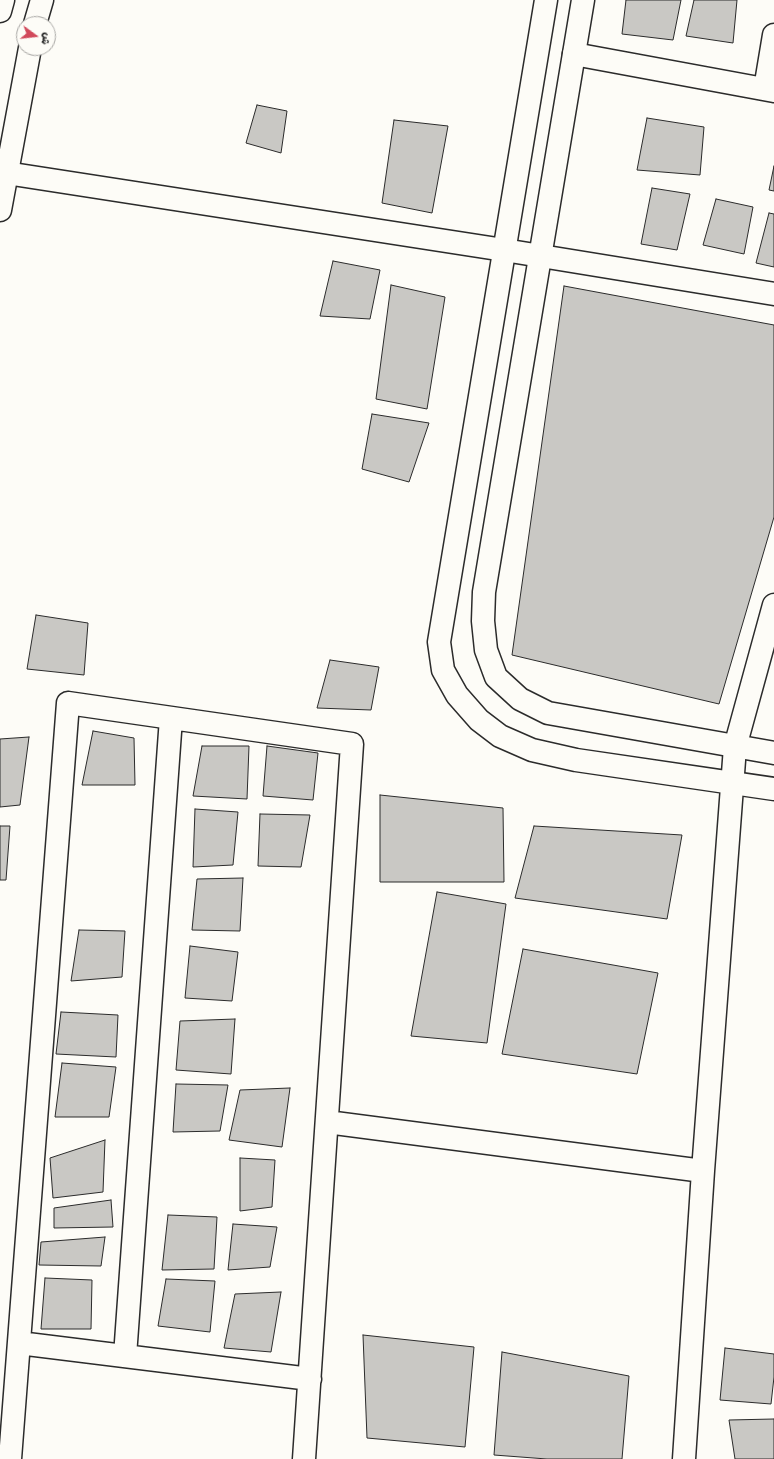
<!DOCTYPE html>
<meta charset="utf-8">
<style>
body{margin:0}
#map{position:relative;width:774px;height:1459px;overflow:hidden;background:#fdfcf7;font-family:"Playpen Sans","Playpen Sans Arabic",sans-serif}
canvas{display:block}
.north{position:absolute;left:16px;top:16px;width:40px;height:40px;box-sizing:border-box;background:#fdfcf7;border:1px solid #a9a8a5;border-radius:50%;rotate:105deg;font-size:11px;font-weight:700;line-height:16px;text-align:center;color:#2b2b2b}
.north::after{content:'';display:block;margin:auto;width:14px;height:18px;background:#d1495b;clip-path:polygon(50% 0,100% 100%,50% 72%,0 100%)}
</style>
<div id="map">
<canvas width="774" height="1459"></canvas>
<div class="north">ش</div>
</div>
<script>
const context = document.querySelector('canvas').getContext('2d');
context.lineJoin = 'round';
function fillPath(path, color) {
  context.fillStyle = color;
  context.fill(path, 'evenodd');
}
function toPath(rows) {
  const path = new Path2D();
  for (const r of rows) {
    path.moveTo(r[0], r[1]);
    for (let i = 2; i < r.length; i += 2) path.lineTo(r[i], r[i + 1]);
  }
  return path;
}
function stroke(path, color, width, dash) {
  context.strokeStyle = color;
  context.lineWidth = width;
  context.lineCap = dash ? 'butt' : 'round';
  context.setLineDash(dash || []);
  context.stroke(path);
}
const building = toPath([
 [626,0,681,0,673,40,622,34,626,0],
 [694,0,737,0,733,43,686,36,694,0],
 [257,105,287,111,281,153,246,143,257,105],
 [647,118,704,127,700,175,637,170,647,118],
 [394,120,448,126,432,213,382,203,394,120],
 [774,166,774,191,769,190,774,166],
 [652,188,690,194,677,250,641,244,652,188],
 [716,199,753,207,744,254,703,245,716,199],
 [769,213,774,214,774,267,756,263,769,213],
 [333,261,380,270,370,319,320,316,333,261],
 [391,285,445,297,427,409,376,399,391,285],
 [564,286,774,325,774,517,719,704,512,655,564,286],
 [372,414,429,423,409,482,362,469,372,414],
 [36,615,88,623,84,675,27,669,36,615],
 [330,660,379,667,371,710,317,708,330,660],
 [93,731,134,738,135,785,82,785,93,731],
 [29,737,20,805,0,807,0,739,29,737],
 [202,746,249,746,247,799,193,796,202,746],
 [267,746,318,753,313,800,263,796,267,746],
 [380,795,503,808,504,882,380,882,380,795],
 [195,809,238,812,233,865,193,867,195,809],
 [260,814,310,815,301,867,258,866,260,814],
 [0,826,10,826,6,880,0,880,0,826],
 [534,826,682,835,667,919,515,898,534,826],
 [243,878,240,931,192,930,197,879,243,878],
 [437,892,506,904,487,1043,411,1036,437,892],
 [79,930,125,931,122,977,71,981,79,930],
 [190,946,238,952,232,1001,185,998,190,946],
 [523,949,658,973,637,1074,502,1054,523,949],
 [61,1012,118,1015,116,1057,56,1054,61,1012],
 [235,1019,231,1074,176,1070,180,1021,235,1019],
 [62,1063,116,1067,109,1117,55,1117,62,1063],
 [176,1084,228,1085,220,1131,173,1132,176,1084],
 [290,1088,282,1147,229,1140,240,1090,290,1088],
 [105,1140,103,1192,53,1198,50,1158,105,1140],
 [240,1158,275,1160,272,1207,240,1211,240,1158],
 [111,1200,113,1227,54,1228,54,1208,111,1200],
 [168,1215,217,1217,214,1269,162,1270,168,1215],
 [233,1224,277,1227,270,1267,228,1270,233,1224],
 [105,1237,101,1266,39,1265,41,1242,105,1237],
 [45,1278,92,1280,91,1329,41,1329,45,1278],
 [166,1279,215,1281,210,1332,158,1326,166,1279],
 [281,1292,271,1352,224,1348,235,1294,281,1292],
 [363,1335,474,1347,465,1447,367,1438,363,1335],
 [725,1348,774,1354,774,1377,771,1404,720,1400,725,1348],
 [502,1352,629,1376,622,1459,547,1459,494,1455,502,1352],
 [774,1419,774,1459,735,1459,729,1420,774,1419]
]);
fillPath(building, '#c9c8c4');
stroke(building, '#2b2b2b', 1);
const street = toPath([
 [574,54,774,91],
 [765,89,774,35],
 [6,173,504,250,774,294],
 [327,1122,703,1171],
 [19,1343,310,1379],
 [125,1356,171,718],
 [10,1459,68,703,352,744,304,1459],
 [684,1459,703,1171,735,747,774,605]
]);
const secondary = toPath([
 [546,0,439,642,443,670,457,695,479,720,500,736,532,750,576,760,774,789],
 [583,0,484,592,483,621,486,650,496,677,520,699,548,713,774,753]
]);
const primary = toPath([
 [0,11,3,0],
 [35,24,42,0],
 [0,210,30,48]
]);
stroke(street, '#2b2b2b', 25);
stroke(secondary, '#2b2b2b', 25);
stroke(primary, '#2b2b2b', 25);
stroke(street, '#fdfcf7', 22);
stroke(secondary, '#fdfcf7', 22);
stroke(primary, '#fdfcf7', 22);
</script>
